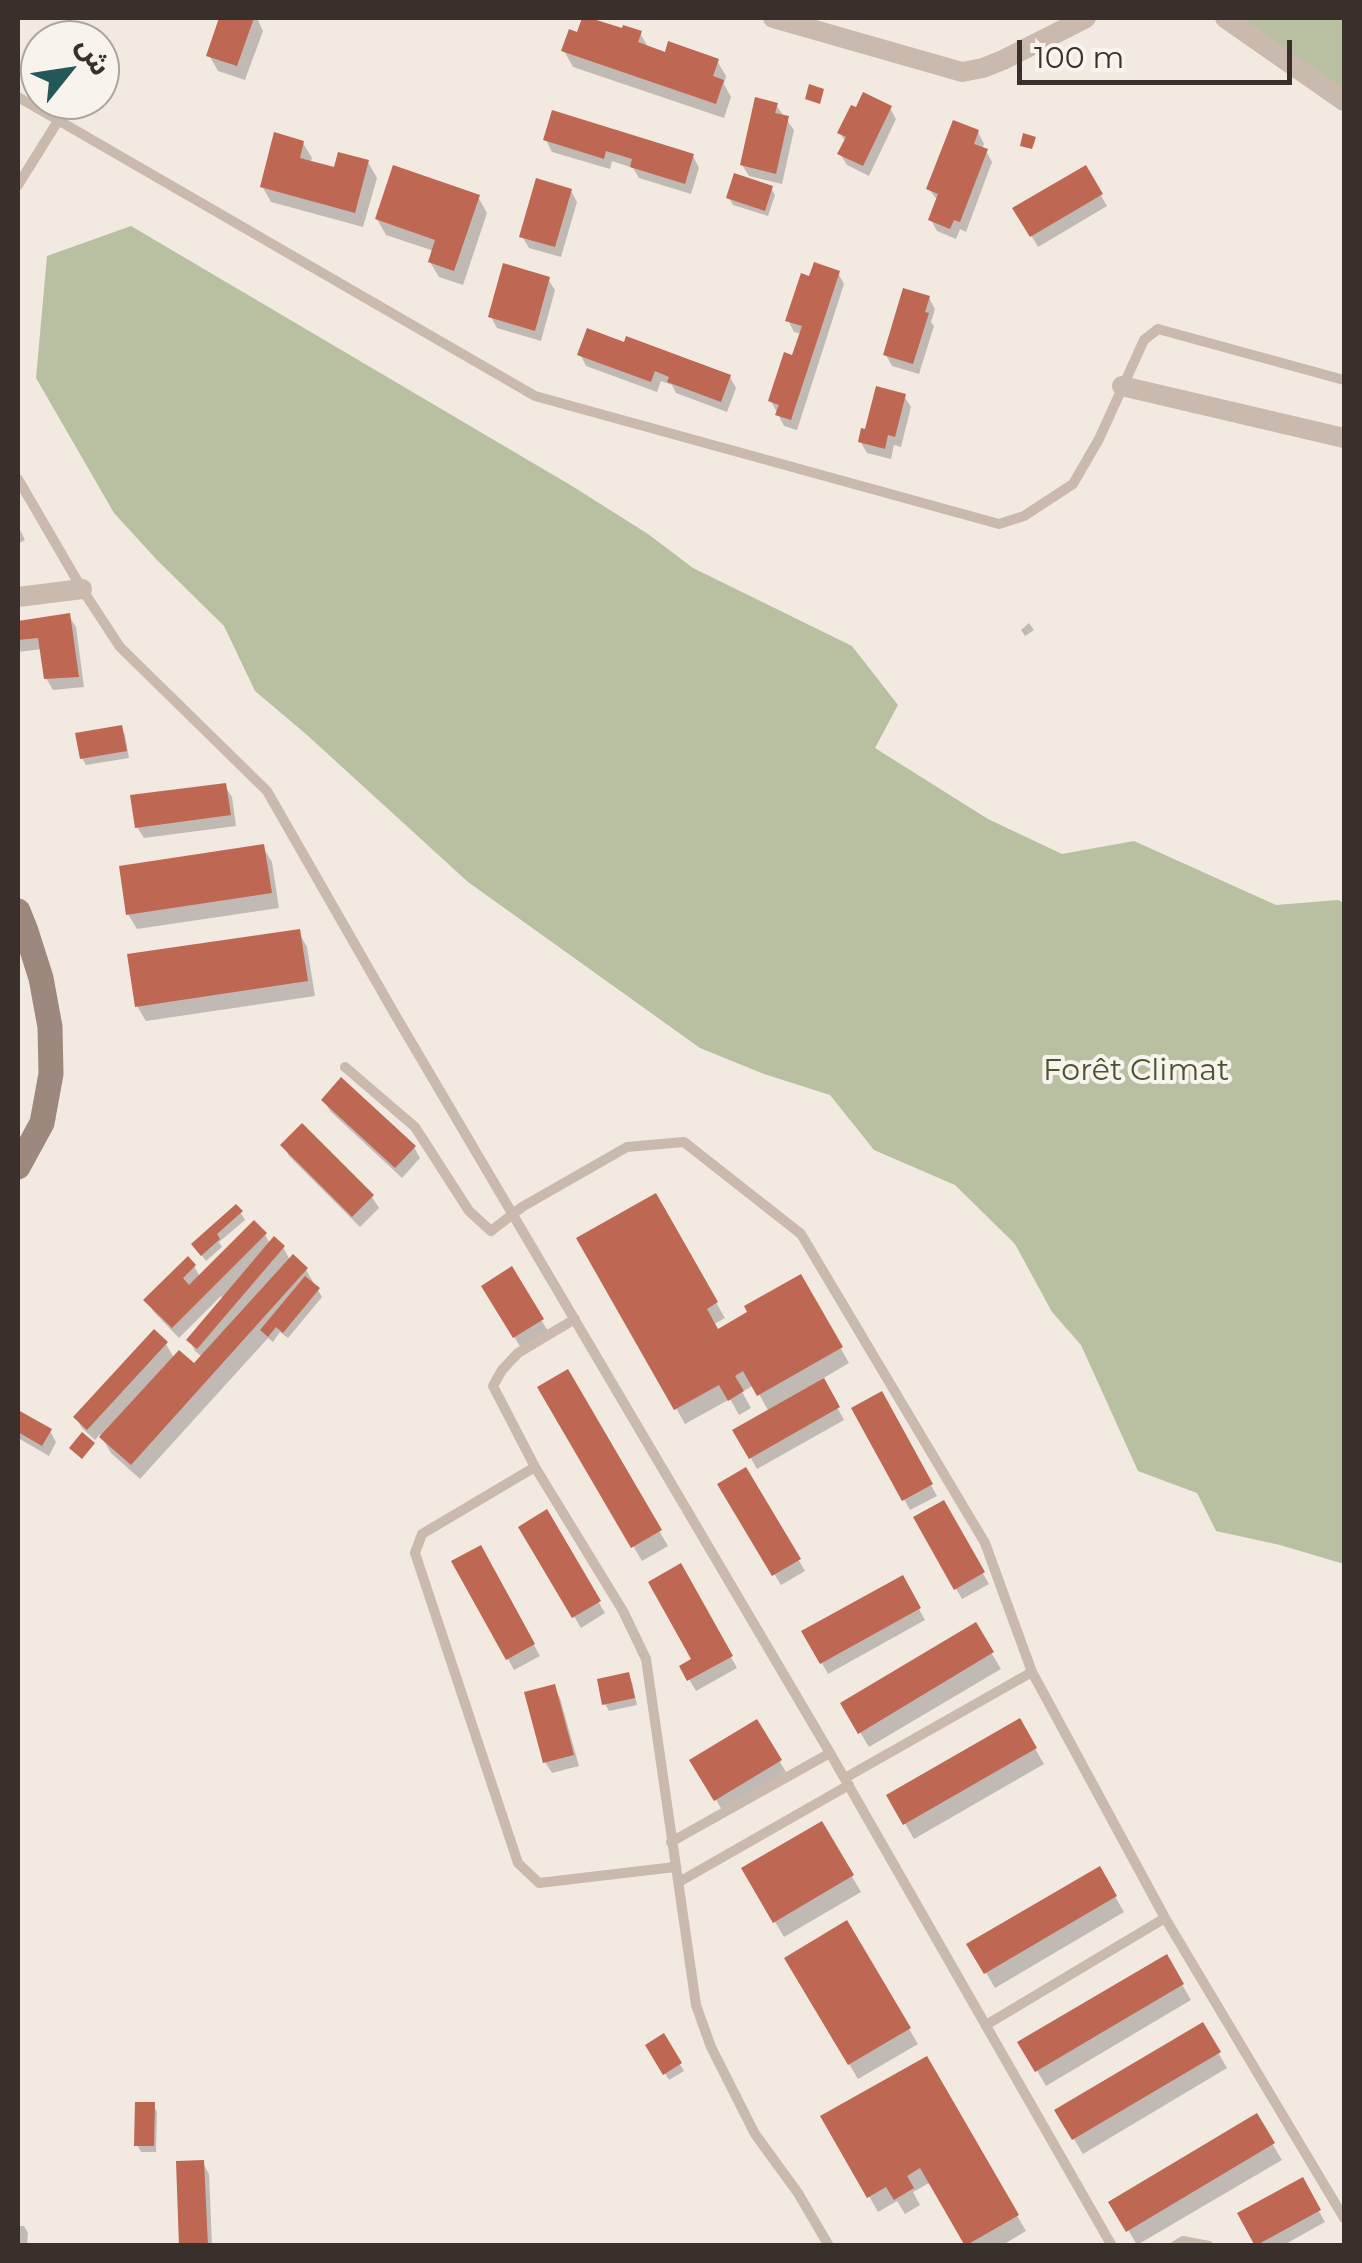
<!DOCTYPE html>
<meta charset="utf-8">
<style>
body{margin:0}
#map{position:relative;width:1362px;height:2263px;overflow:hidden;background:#f2e9e1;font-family:Montserrat,"Noto Sans Arabic",sans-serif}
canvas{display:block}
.frame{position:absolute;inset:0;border:20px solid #392f2b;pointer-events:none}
.north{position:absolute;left:20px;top:20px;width:100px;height:100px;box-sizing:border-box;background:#f9f3ed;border:2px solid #aca59f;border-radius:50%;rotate:60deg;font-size:28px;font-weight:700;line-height:40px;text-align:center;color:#392f2b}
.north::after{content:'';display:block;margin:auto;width:35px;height:45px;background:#235758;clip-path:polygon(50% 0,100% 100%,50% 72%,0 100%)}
.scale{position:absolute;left:1017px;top:40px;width:275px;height:45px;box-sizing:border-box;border:5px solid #392f2b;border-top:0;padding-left:12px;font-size:30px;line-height:35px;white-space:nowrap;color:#392f2b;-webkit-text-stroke:8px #f9f3ed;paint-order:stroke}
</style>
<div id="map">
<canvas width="1362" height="2263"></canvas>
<div class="frame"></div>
<div class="north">ش</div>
<div class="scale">100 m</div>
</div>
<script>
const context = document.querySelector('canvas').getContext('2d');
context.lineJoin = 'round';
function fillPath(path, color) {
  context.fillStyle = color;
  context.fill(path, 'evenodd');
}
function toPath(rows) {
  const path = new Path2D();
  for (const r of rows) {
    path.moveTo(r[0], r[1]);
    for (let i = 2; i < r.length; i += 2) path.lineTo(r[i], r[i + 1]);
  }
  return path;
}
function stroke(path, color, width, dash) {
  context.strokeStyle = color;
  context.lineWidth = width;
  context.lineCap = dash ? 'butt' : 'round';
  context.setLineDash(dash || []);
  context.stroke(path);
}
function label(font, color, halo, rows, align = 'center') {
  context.font = font + ' Montserrat,sans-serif';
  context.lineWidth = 8;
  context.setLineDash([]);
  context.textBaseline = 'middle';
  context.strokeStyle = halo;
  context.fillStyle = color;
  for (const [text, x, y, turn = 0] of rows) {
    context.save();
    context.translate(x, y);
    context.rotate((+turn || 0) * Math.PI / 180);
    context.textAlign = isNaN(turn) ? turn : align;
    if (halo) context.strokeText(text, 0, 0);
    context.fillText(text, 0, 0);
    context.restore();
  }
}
fillPath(toPath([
 [1238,18,1344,18,1344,94],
 [131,226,572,486,648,534,693,568,852,646,898,705,875,748,988,819,1062,854,1134,841,1276,905,1338,900,1344,903,1344,1564,1280,1545,1216,1531,1197,1493,1138,1471,1081,1345,1052,1312,1015,1244,955,1185,874,1150,830,1095,764,1074,700,1048,468,882,307,735,255,691,224,626,157,560,114,513,36,378,47,256]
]), '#b8c0a1');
fillPath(toPath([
 [222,18,257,18,263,31,245,80,218,71,209,55],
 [640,33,649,49,667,55,717,61,726,76,724,84,731,97,724,118,573,67,564,51],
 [776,105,794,130,782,184,749,176,742,165],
 [890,108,896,119,869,176,847,165,840,154,846,143,840,133],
 [978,132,984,144,982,149,986,151,992,162,966,232,960,229,956,239,937,231,931,220,938,201,929,189],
 [546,140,693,156,699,168,691,194,639,178,633,168,612,161,610,169,552,152],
 [303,143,312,158,310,163,336,170,368,162,377,178,363,227,271,202,262,186],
 [1085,168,1107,206,1038,247,1016,209],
 [771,188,775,195,768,216,733,205,729,198],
 [571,191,577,202,561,257,529,248,522,236],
 [478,197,487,213,463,285,439,277,430,262,434,251,386,235,377,219],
 [838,273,844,284,797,430,784,426,771,401,794,358,802,334,794,332,788,320,811,279],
 [548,279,555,290,541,341,497,328,491,317],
 [929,298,935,309,931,322,934,326,919,374,892,366,886,355],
 [580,354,730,377,736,388,727,412,676,393,672,385,661,381,657,392,586,366],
 [904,396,911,407,901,447,894,445,891,459,867,453,860,441],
 [18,526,25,540,18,544],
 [69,616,76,627,84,687,53,690,46,678,42,649,18,652,18,623],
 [1029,623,1034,630,1025,636,1021,630],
 [121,728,125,735,129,758,86,765,82,758],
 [225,786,232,797,236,826,144,838,137,827],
 [263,847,272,862,279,908,137,929,128,914],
 [298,931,307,947,315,996,146,1021,137,1006],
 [324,1100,414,1147,420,1158,402,1178,330,1111],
 [302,1126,372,1197,379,1208,360,1227,289,1156,283,1145],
 [655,1196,725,1318,713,1325,717,1332,800,1277,849,1363,822,1379,844,1420,757,1469,736,1431,769,1412,754,1385,742,1392,751,1408,739,1415,730,1399,685,1424,580,1239],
 [241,1213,245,1220,219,1242,222,1247,206,1261,194,1245],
 [265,1234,270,1244,283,1247,290,1260,293,1257,306,1270,322,1297,288,1338,280,1332,273,1342,268,1338,140,1479,111,1453,100,1434,95,1440,82,1428,76,1417,166,1344,174,1358,194,1367,202,1357,195,1351,189,1340,224,1299,221,1296,179,1338,153,1311,147,1300,194,1266,200,1277],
 [511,1270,548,1331,521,1348,484,1287],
 [567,1373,668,1546,642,1561,540,1388],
 [881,1394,937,1496,910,1510,854,1409],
 [18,1413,50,1431,56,1442,49,1456,18,1438],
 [745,1470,805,1571,781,1585,720,1485],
 [943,1503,989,1584,962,1599,916,1518],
 [546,1513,605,1613,581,1628,521,1527],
 [480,1548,540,1656,514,1670,455,1562],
 [680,1566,737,1668,696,1691,682,1667,695,1660],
 [902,1578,925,1620,828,1674,804,1632],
 [975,1626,1001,1669,869,1747,843,1704],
 [628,1675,632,1682,637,1705,609,1711,605,1704],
 [554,1687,560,1698,579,1766,552,1773,545,1762],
 [1019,1721,1044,1764,914,1839,889,1796],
 [756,1722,786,1772,722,1810,693,1760],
 [821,1824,861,1892,784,1937,744,1869],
 [1099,1869,1124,1912,995,1988,970,1945],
 [846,1923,918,2044,858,2079,787,1959],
 [1166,1957,1191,2000,1046,2086,1021,2043],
 [1202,2025,1227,2068,1083,2154,1057,2111],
 [663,2037,684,2071,669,2080,648,2046],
 [926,2060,1026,2231,1001,2246,967,2246,931,2182,913,2192,920,2205,905,2214,897,2201,878,2212,824,2117],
 [153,2105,157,2112,156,2152,141,2152,137,2145],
 [1256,2117,1282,2160,1137,2245,1112,2202],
 [203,2163,209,2174,212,2246,182,2246],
 [1302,2181,1325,2222,1282,2246,1258,2246,1241,2214],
 [18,2226,24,2226,28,2233,27,2246,18,2246]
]), '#0003');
fillPath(toPath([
 [219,18,254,18,237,66,206,56],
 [582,18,590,18,622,28,623,25,642,31,638,42,665,52,668,41,719,59,713,76,724,80,716,104,561,51,569,29,577,32],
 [809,84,824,89,820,104,805,99],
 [863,92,892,106,863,166,837,154,846,137,837,133,851,105,856,107],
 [755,97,778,103,775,113,789,116,776,174,740,165],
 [552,110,694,154,685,184,630,167,632,159,606,151,604,159,543,140],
 [953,120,979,130,974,144,988,149,960,222,954,220,950,229,928,220,938,194,926,189],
 [274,132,304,141,300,158,334,167,338,152,369,160,355,213,260,187],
 [1023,133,1036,137,1032,149,1020,146],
 [393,165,480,195,454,271,428,262,435,240,375,219],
 [1086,165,1103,194,1030,237,1012,208],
 [734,173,773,186,765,211,726,198],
 [536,178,572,189,555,247,519,237],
 [814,262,840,271,791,420,775,415,779,405,768,401,784,352,792,355,802,326,785,321,801,273,809,276],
 [503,263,550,277,535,331,488,317],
 [903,288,930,296,925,312,929,313,913,364,883,355],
 [587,328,624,342,626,336,731,375,721,402,667,382,669,377,655,371,651,382,577,355],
 [876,386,906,394,895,437,888,435,885,449,858,442,861,428,865,429],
 [70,613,79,677,44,679,38,638,18,640,18,621],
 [122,725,127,751,80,759,75,733],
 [226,783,231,815,135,828,130,795],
 [264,844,272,893,126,915,119,866],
 [300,929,308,981,135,1007,127,954],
 [341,1077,416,1146,395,1168,321,1100],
 [302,1123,374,1195,352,1217,280,1145],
 [656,1193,718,1302,707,1309,718,1329,747,1312,744,1306,801,1274,843,1347,757,1396,743,1371,735,1376,744,1391,728,1401,719,1385,674,1410,576,1238],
 [236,1204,243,1211,217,1234,220,1239,201,1256,191,1244],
 [254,1220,267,1233,172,1328,143,1300,188,1256,196,1265,183,1278,189,1285],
 [274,1236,285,1246,197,1349,186,1340],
 [293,1254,308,1268,131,1465,99,1437,179,1350,194,1363],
 [512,1266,544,1319,513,1338,481,1286],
 [305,1276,320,1288,283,1333,276,1327,268,1337,260,1330],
 [154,1329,168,1342,87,1430,73,1417],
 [568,1369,662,1530,631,1548,537,1387],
 [824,1378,840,1407,749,1459,732,1430],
 [882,1391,933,1484,902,1501,851,1408],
 [18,1410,52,1429,42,1446,18,1432],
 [82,1432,95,1443,82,1459,69,1448],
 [746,1467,801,1559,772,1576,717,1484],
 [944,1500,985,1572,954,1590,913,1517],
 [547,1509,601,1601,572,1618,518,1527],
 [481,1545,535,1644,506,1660,451,1561],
 [681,1563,733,1656,687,1681,679,1666,691,1659,648,1582],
 [903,1575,921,1608,820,1664,801,1631],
 [976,1622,994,1652,858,1734,840,1703],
 [629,1672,635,1698,602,1705,597,1679],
 [555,1684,574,1755,543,1763,524,1692],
 [1020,1718,1037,1748,903,1825,886,1795],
 [757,1719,782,1760,714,1801,689,1760],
 [822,1821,854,1875,773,1923,741,1868],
 [1100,1866,1117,1896,984,1974,966,1944],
 [847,1920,911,2028,848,2065,784,1958],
 [1167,1954,1184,1984,1035,2072,1017,2042],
 [1203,2022,1221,2052,1072,2140,1054,2110],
 [664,2033,682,2063,663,2075,645,2045],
 [927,2056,1019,2215,965,2246,920,2168,907,2176,914,2188,894,2200,886,2187,867,2198,820,2116],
 [135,2102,155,2102,154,2146,134,2146],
 [1257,2113,1275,2143,1126,2232,1108,2202],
 [204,2160,208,2246,179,2246,176,2161],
 [1303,2177,1321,2210,1255,2246,1237,2213]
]), '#be6753');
stroke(toPath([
 [18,97,535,396,999,524,1024,516,1073,484,1099,439,1144,340,1158,329,1344,380],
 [18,185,58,121],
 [18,479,82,589,120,647,267,791,397,1018,830,1753,1112,2246],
 [345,1067,415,1127,469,1211,491,1231,522,1207,627,1147,684,1142,801,1234,985,1543,1032,1672],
 [575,1319,518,1353,502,1370,493,1386,535,1467,623,1611,646,1659,696,2005,711,2047,755,2134,798,2193,829,2246],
 [535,1467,422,1534,415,1553,518,1863,539,1883,675,1867],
 [845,1778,1032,1672,1165,1918,1344,2218],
 [671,1842,830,1753],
 [679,1882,849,1785],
 [986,2025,1165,1918],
 [1175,2246,1183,2241,1209,2246]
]), '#cab9ad', 10);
stroke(toPath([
 [773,18,962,72,983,68,1003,60,1086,18],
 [1225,18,1344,101],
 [1122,386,1344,438],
 [18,597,82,589]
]), '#cab9ad', 20);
stroke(toPath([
 [18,911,26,931,41,978,50,1027,51,1074,42,1123,18,1167]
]), '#9d887e', 25);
label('30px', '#4a5530', '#f9f3ed', [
 ["Forêt Climat",1136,1071]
]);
</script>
